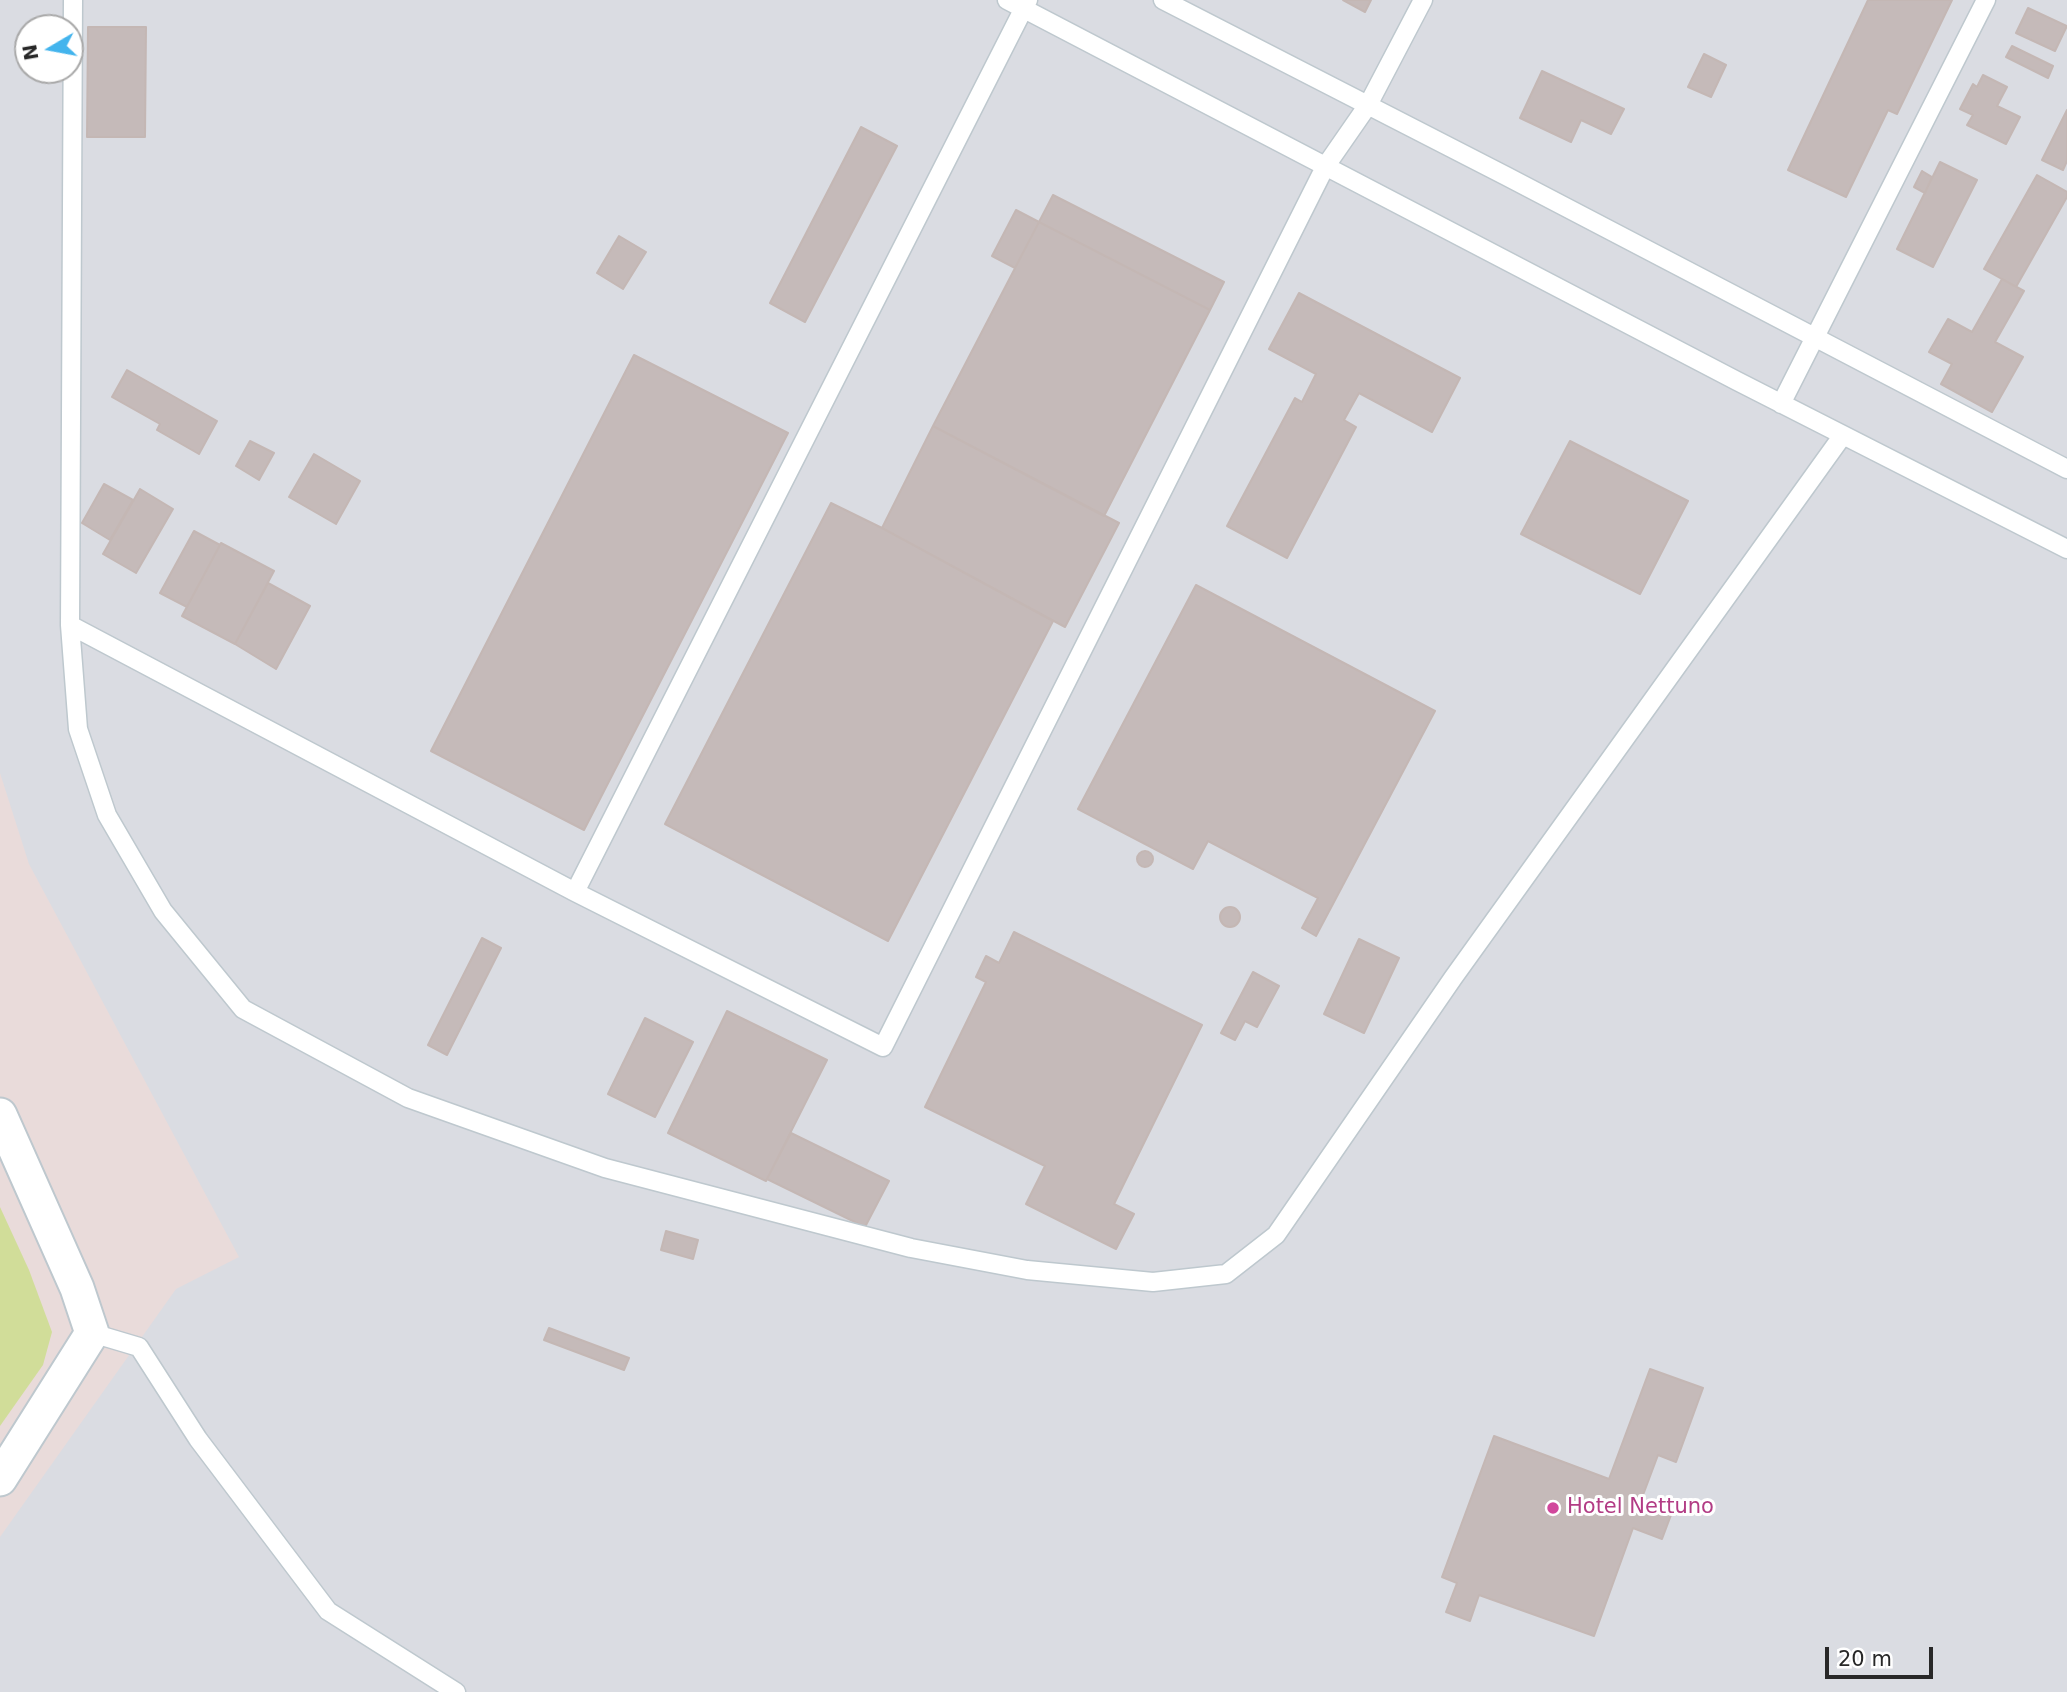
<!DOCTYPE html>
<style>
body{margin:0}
#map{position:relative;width:2067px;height:1692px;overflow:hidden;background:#e9dbda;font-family:"DejaVu Sans",sans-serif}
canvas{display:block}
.north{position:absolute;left:14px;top:14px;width:70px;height:70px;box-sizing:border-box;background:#fff;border:2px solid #a9a9a9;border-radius:50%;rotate:260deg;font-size:19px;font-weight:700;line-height:28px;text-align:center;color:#282828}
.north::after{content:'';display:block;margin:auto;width:24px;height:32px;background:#43b4ed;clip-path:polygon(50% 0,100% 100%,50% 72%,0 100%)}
.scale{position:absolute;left:1825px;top:1647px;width:108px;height:32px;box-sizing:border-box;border:4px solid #282828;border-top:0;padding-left:9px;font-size:21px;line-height:24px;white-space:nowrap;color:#282828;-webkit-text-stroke:5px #fff;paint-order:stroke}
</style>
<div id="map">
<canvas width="2067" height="1692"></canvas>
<div class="north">N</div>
<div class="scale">20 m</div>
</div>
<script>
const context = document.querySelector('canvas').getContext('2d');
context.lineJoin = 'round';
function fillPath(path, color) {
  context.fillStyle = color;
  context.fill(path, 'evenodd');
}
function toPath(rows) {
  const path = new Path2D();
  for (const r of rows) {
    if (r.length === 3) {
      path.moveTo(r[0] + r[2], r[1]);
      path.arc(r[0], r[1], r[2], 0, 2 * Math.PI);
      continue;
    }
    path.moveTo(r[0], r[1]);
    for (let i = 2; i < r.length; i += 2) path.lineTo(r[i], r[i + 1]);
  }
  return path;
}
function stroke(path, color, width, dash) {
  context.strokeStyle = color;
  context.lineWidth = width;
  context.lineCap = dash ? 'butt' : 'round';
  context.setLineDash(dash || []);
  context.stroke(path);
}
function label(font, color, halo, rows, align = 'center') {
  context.font = font + ' "DejaVu Sans",sans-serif';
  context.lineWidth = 6;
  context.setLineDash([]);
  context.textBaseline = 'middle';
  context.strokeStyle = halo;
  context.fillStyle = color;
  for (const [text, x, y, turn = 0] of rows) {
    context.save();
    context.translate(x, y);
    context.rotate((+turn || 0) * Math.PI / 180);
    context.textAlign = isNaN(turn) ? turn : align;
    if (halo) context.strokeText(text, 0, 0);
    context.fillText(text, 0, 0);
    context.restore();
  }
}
fillPath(toPath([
 [0,0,2067,0,2067,1692,0,1692,0,1537,176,1289,239,1257,29,864,0,773],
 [28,28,70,28,70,70,28,70]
]), '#dadce2');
fillPath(toPath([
 [0,1207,29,1270,52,1332,43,1365,0,1426]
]), '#d1dd99');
const building = toPath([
 [1343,0,1371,0,1365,12,1343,0],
 [1868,0,1952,0,1897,114,1888,110,1846,197,1788,170,1868,0],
 [2028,8,2067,26,2055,51,2016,33,2028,8],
 [88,27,146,27,145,137,87,137,88,27],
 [2012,46,2053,66,2048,78,2006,57,2012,46],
 [1704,54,1726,65,1711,97,1688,87,1704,54],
 [1542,71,1624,109,1611,134,1581,120,1571,142,1520,118,1542,71],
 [1983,75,2007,87,1997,106,2020,117,2006,144,1967,125,1973,115,1960,109,1973,84,1977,87,1983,75],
 [2067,110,2067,161,2063,170,2042,160,2067,110],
 [861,127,897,146,805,322,770,303,861,127],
 [1940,162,1977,180,1933,267,1897,249,1940,162],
 [1922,171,1932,177,1925,193,1914,187,1922,171],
 [2037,175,2067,192,2067,197,2016,287,1984,269,2037,175],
 [1053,195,1224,282,1210,310,1039,222,1053,195],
 [1016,210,1039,222,1015,268,992,256,1016,210],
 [1039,222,1210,310,1104,516,933,426,1039,222],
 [619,236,646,252,623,289,597,273,619,236],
 [2002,279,2024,291,1995,342,2023,357,1992,412,1941,384,1952,364,1929,352,1948,319,1972,332,2002,279],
 [1299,293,1460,378,1432,432,1359,393,1344,420,1356,427,1287,558,1227,526,1295,398,1302,402,1316,374,1269,349,1299,293],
 [634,355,788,433,584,830,431,751,634,355],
 [127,370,217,421,199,454,157,430,160,424,112,397,127,370],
 [933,426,1119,523,1065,627,882,528,933,426],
 [250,441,274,453,259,480,236,466,250,441],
 [1570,441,1688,501,1640,594,1521,534,1570,441],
 [314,454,360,481,336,524,289,497,314,454],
 [104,484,133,500,110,540,82,523,104,484],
 [140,489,173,509,136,573,103,554,140,489],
 [831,503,882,528,1053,621,888,941,665,824,831,503],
 [194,531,220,545,187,607,160,593,194,531],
 [221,543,274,571,235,644,182,616,221,543],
 [268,583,310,606,276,669,235,644,268,583],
 [1196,585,1435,711,1316,936,1302,928,1318,898,1208,841,1193,869,1078,809,1196,585],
 [1145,859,8],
 [1230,917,10],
 [1014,932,1202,1025,1114,1204,1134,1214,1116,1249,1026,1204,1045,1166,925,1107,986,982,976,977,986,956,999,963,1014,932],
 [482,938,501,948,447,1055,428,1045,482,938],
 [1359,939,1399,958,1364,1033,1324,1014,1359,939],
 [1253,972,1279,986,1257,1027,1245,1021,1235,1040,1221,1033,1253,972],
 [727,1011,827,1060,766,1181,668,1133,727,1011],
 [645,1018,693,1042,655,1117,608,1094,645,1018],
 [791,1133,889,1181,865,1227,767,1179,791,1133],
 [666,1231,698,1240,693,1259,661,1250,666,1231],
 [549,1328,629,1358,624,1370,544,1340,549,1328],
 [1650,1369,1703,1388,1676,1462,1658,1455,1640,1503,1671,1515,1662,1539,1633,1528,1594,1636,1479,1595,1470,1621,1446,1612,1457,1583,1442,1577,1494,1436,1609,1479,1650,1369]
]);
fillPath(building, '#c5bab9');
stroke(building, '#c4b7b4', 2);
const lane = toPath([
 [73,0,70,625,78,729,107,815,163,911,243,1009,408,1098,605,1168,911,1248,1027,1270,1153,1282,1226,1274,1276,1235,1453,978,1843,435],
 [1007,0,1737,381,2067,549],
 [1163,0,1506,176,2067,469],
 [1781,404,1986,0],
 [70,625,575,892,883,1047,1325,167,1368,105,1423,0],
 [575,892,1028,0],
 [92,1333,139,1347,198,1439,328,1611,456,1692]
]);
const street = toPath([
 [0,1115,77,1288,92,1333,0,1479]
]);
stroke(lane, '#bec8ce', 21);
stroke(street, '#bec8ce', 37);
stroke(lane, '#fff', 18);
stroke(street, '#fff', 33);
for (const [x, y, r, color] of [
 [1553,1508,7,"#d1479c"]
]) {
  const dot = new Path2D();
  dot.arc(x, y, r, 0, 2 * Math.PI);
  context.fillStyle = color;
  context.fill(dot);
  stroke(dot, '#fff', 2.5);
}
label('21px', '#b23c85', '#fff', [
 ["Hotel Nettuno",1567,1508]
], 'left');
</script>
